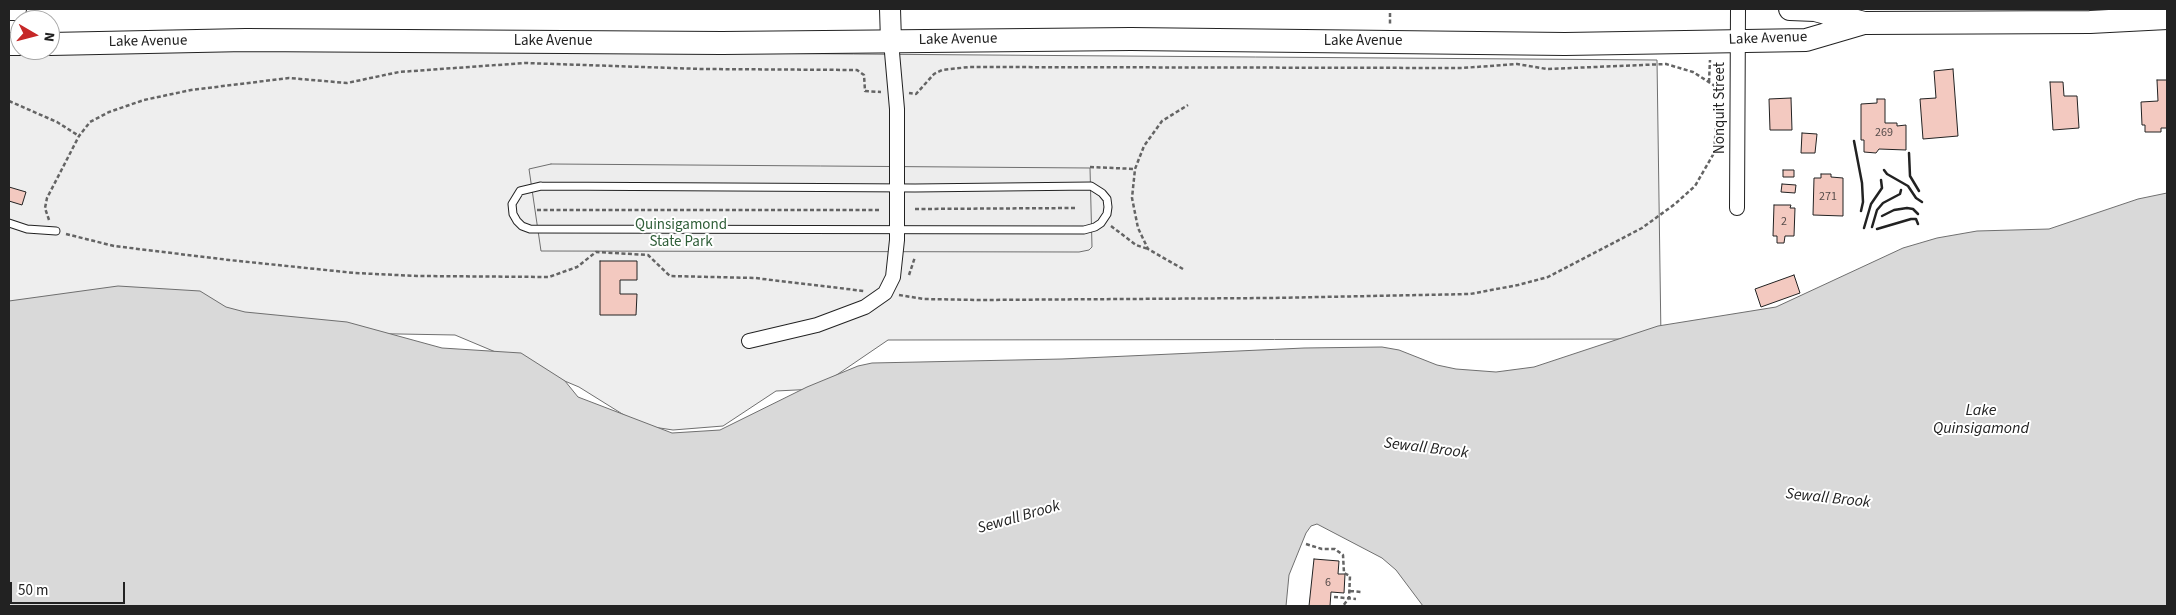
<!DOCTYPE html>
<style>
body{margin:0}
#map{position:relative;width:2176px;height:615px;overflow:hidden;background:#fff;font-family:"Source Sans 3",sans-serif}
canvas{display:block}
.frame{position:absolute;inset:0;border:10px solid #222;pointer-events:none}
.north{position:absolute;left:10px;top:10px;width:50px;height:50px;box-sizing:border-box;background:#fff;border:1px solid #a7a7a7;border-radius:50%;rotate:98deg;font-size:14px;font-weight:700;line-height:20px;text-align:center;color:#222}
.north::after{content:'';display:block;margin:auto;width:18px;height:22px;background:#c62828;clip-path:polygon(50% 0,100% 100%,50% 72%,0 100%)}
.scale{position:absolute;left:10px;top:582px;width:115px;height:22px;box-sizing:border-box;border:2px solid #222;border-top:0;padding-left:6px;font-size:15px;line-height:18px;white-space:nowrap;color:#222;-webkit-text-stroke:4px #fff;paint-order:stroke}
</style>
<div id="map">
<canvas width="2176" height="615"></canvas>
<div class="frame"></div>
<div class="north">N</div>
<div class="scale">50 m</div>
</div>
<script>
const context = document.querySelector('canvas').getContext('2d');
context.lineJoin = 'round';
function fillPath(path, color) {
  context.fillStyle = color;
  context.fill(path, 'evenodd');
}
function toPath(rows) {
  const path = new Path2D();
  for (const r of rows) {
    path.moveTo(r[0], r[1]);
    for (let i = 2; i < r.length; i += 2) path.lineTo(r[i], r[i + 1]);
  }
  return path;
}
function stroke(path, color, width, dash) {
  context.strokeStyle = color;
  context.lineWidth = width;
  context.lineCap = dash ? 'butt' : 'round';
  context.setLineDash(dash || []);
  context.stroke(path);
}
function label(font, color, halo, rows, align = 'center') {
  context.font = font + ' "Source Sans 3",sans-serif';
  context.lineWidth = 4;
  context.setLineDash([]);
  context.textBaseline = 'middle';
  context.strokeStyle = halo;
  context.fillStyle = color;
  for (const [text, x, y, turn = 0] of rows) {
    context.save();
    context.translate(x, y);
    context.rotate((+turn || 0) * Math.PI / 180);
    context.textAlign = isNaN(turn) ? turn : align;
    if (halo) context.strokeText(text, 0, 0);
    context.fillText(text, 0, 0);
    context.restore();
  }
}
const green = toPath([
 [9,48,20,50,50,50,50,48,1657,60,1661,339,888,340,816,389,776,391,723,426,673,430,640,425,579,387,455,335,9,327,9,48]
]);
fillPath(green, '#eee');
stroke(green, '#6f6f6f', 1);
const parking = toPath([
 [551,164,1090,168,1092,247,1089,250,1079,252,541,251,529,169,551,164]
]);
fillPath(parking, '#ededed');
stroke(parking, '#6f6f6f', 1);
const water = toPath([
 [2167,193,2167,606,1423,606,1396,570,1382,558,1317,524,1311,526,1306,533,1289,575,1286,606,9,606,9,301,118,286,200,291,226,307,245,312,347,322,442,348,521,353,565,381,578,397,672,433,720,430,807,387,858,366,872,363,1062,359,1304,348,1382,347,1399,350,1437,365,1456,369,1496,372,1534,367,1658,326,1776,307,1903,248,1937,238,1977,231,2049,229,2138,199,2167,193]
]);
fillPath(water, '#d9d9d9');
stroke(water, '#6f6f6f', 1);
const building = toPath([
 [1953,69,1958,136,1923,139,1920,99,1936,98,1934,71,1953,69],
 [2157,80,2167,80,2167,128,2161,128,2161,132,2145,132,2145,125,2142,125,2141,102,2158,101,2157,80],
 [2050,82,2063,82,2064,96,2077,96,2079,128,2053,130,2050,82],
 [1791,98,1792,130,1770,130,1769,99,1791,98],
 [1877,99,1885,99,1885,123,1897,123,1897,126,1906,125,1906,150,1879,149,1876,153,1864,152,1864,140,1861,140,1861,104,1877,103,1877,99],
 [1802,133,1817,134,1815,153,1801,153,1802,133],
 [1783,170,1794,170,1794,177,1783,177,1783,170],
 [1821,174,1831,174,1831,177,1843,178,1843,216,1813,215,1814,178,1821,178,1821,174],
 [1782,184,1796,185,1795,193,1781,192,1782,184],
 [9,187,26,192,22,205,9,201,9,187],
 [1774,205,1791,205,1790,208,1795,208,1794,236,1785,236,1784,243,1777,243,1777,236,1773,236,1774,205],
 [600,261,637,261,637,280,620,280,620,294,637,294,636,315,600,315,600,261],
 [1794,275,1800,293,1761,307,1755,289,1794,275],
 [1314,559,1339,561,1338,574,1345,574,1344,593,1331,592,1330,606,1309,606,1314,559]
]);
fillPath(building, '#f3c9c0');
stroke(building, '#222', 1);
const service = toPath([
 [541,186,915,188,1091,186,1102,193,1107,199,1108,207,1107,214,1101,223,1095,227,1084,230,530,229,522,226,517,221,513,214,512,204,520,191,541,186],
 [9,223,27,229,56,231]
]);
const minor = toPath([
 [1737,208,1738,9],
 [749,341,817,325,865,307,885,293,893,277,897,240,897,109,891,41]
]);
const secondary = toPath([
 [890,9,891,41]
]);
const primary = toPath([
 [9,9,15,9],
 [1790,9,1815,10,1864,23,2090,22,2167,18],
 [9,44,20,44],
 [50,44,246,40,722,43,1131,39,1565,44,1806,40,1864,23]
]);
stroke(service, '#222', 9);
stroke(minor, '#222', 16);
stroke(secondary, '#222', 22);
stroke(primary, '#222', 24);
stroke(toPath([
 [1390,13,1390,24],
 [1709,82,1710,60],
 [9,101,57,122,79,136],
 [1090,167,1135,169],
 [915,209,1076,208],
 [537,210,879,210],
 [49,220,45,208,47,198,79,136,90,122,109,112,144,100,191,90,289,78,347,83,399,72,525,63,702,69,857,70,864,75,865,91,881,92],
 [1111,226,1136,245,1148,249],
 [66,234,114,246,229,260,355,273,417,276,549,277,577,267,596,252,648,255,670,276,755,278,864,291],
 [1183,269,1148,249,1138,228,1132,198,1135,169,1144,146,1162,121,1188,105],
 [909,275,915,257],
 [899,295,924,299,979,300,1271,298,1470,294,1518,285,1548,277,1642,228,1675,204,1695,186,1714,153,1717,112,1715,86,1693,72,1666,64,1547,69,1517,64,1462,68,969,67,942,70,934,74,916,94,909,93],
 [1306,544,1322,549,1335,549,1343,555,1344,573,1350,576,1349,598,1343,606],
 [1350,591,1361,592],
 [1334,597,1356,599]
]), '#646464', 2.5, [4, 2.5]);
stroke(service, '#fff', 7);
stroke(minor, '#fff', 14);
stroke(secondary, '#fff', 20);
stroke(primary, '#fff', 22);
stroke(toPath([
 [1854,141,1862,183,1863,202,1861,211],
 [1909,153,1910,176,1919,191],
 [1884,170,1887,174,1908,186,1916,198,1922,202],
 [1882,216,1894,210,1907,208,1913,209,1918,214],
 [1872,227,1877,210,1883,203,1900,194,1901,190],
 [1864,228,1871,204,1882,188,1881,180],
 [1877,229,1911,219,1916,219,1918,224]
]), '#222', 2.5);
label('12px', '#564c4a', null, [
 ["269",1884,133],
 ["271",1828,197],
 ["2",1784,222],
 ["6",1328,583]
]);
label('15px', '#222', '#fff', [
 ["Lake Avenue",1768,39,-2],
 ["Lake Avenue",958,40,-1],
 ["Lake Avenue",148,42,-1],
 ["Lake Avenue",553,42],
 ["Lake Avenue",1363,42],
 ["Nonquit Street",1721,108,-90]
]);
label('15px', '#2f5e38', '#fff', [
 ["Quinsigamond",681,226],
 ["State Park",681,243]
]);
label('italic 16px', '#222', '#fff', [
 ["Lake",1981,411],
 ["Quinsigamond",1981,429],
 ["Sewall Brook",1426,449,7],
 ["Sewall Brook",1828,499,6],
 ["Sewall Brook",1019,518,-16]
]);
</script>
